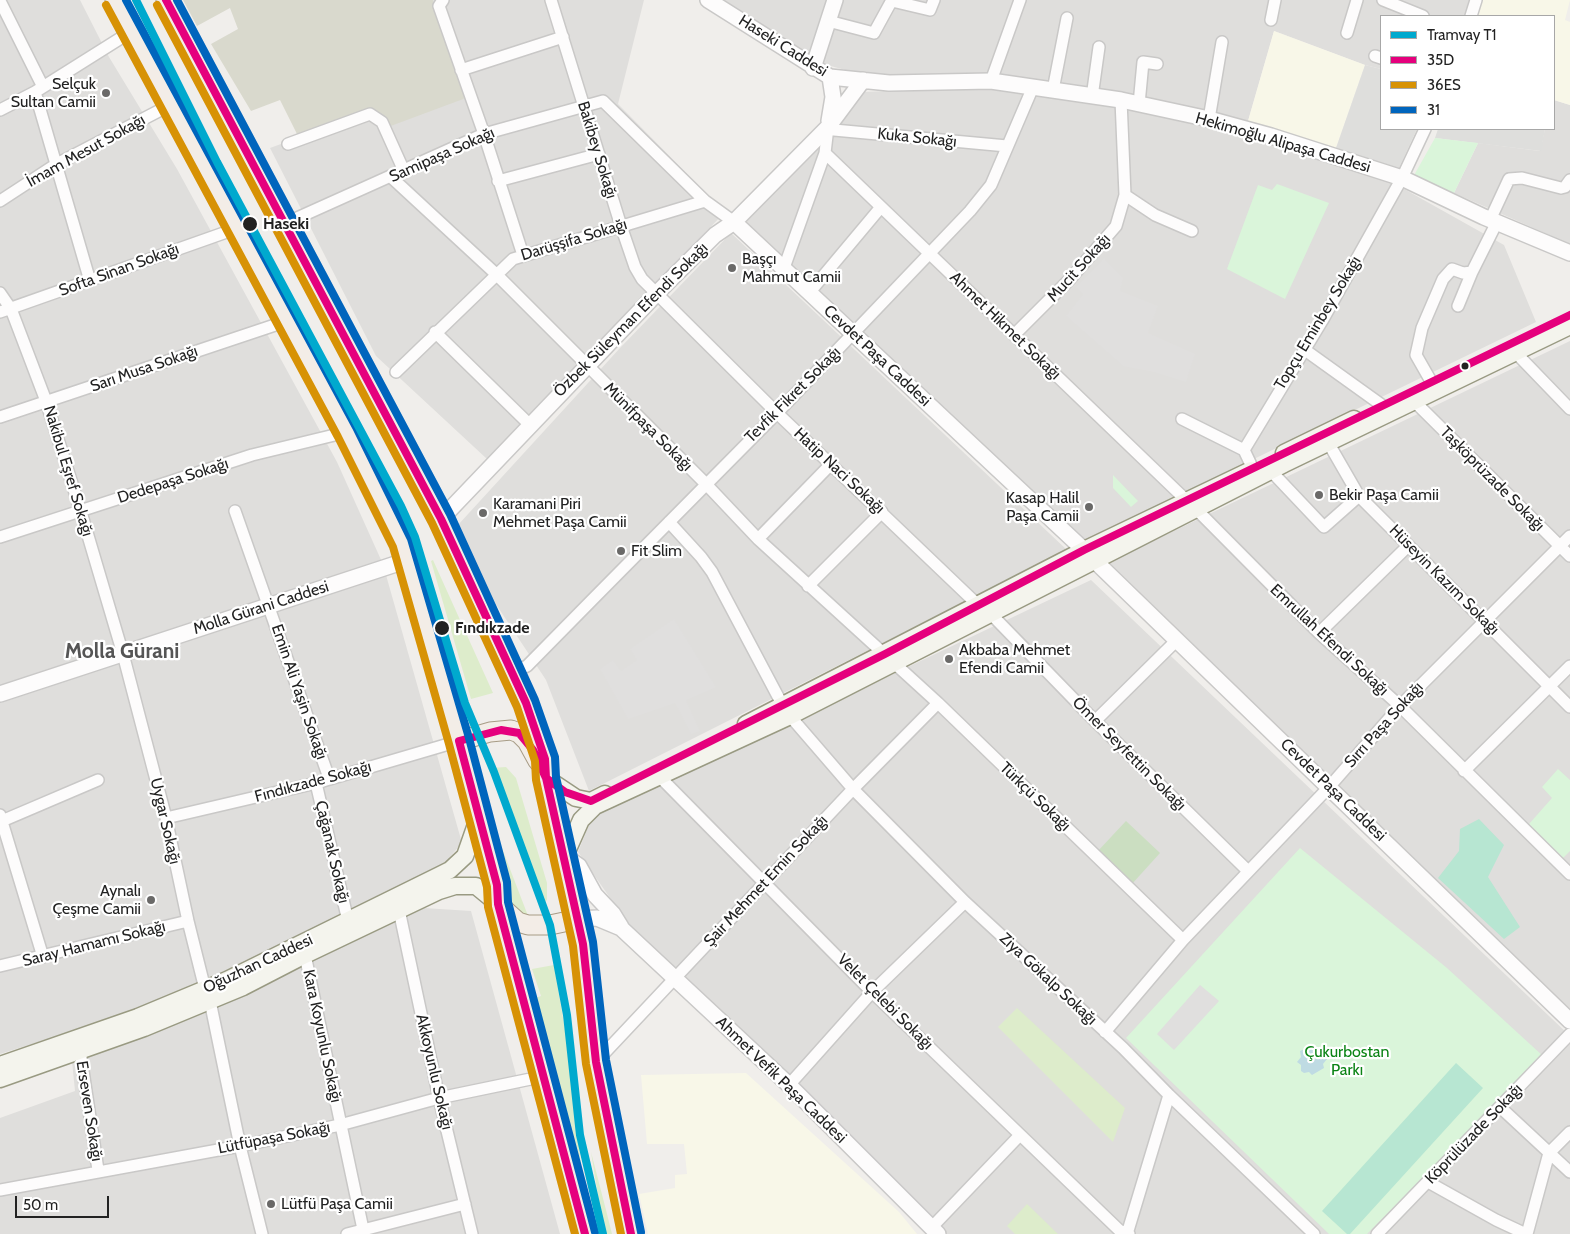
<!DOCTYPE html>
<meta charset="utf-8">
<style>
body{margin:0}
#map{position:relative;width:1570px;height:1234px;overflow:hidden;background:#f0eeeb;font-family:Cabin,sans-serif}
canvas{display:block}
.legend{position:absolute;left:1380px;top:15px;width:175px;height:115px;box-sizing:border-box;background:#fff;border:1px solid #a7a7a7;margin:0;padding:6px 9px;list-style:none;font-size:15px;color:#222}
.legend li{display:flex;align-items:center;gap:10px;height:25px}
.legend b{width:25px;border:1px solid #a7a7a7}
.scale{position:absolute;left:15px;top:1196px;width:94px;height:22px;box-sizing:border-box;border:2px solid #222;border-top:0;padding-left:6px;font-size:15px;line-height:18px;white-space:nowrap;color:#222;-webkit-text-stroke:4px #fff;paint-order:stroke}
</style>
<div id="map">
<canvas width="1570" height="1234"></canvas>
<ul class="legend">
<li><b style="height:6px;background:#00a9ce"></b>Tramvay T1</li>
<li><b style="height:6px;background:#e5007d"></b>35D</li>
<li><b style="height:6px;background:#d79205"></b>36ES</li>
<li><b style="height:6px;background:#0065bd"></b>31</li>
</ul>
<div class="scale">50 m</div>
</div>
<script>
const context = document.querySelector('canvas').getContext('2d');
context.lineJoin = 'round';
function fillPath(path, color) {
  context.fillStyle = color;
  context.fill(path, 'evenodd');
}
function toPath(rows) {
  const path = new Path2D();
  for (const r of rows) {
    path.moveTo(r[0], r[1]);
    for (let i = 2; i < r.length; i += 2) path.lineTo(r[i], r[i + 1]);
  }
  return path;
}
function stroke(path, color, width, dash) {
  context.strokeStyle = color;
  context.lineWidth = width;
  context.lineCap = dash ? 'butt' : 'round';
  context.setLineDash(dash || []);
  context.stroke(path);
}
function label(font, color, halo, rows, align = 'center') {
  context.font = font + ' Cabin,sans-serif';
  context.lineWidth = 4.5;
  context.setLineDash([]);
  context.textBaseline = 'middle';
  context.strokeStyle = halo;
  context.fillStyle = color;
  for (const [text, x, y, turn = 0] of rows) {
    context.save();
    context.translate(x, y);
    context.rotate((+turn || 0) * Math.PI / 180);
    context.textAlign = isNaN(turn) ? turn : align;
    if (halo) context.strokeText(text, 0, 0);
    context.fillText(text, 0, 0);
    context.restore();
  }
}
fillPath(toPath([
 [0,0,80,0,109,57,177,169,337,462,382,562,0,688],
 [433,0,644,0,618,104,725,212,487,459,376,356,270,148,371,111,380,113,466,98],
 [717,0,827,0,809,59],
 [840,0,1480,0,1475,16,1381,16,1381,69,1365,65,1274,31,1248,121,1112,91,980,75,874,78,820,63],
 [989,87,1096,103,1223,128,1388,180,1504,245,1536,322,1085,541,742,223,862,92],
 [1554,100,1570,105,1570,244,1454,193,1478,143,1540,151,1545,129,1554,129],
 [731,233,1067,550,589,791,546,680,478,577,458,525,620,348],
 [1570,341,1570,1012,1109,562],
 [386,575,462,843,442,866,239,968,111,1019,0,1054,0,703],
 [1091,580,1570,1036,1570,1234,947,1234,629,925,578,852,592,817],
 [424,908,471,911,560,1234,0,1234,0,1118,75,1091,72,1061,223,1002]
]), '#dfdedc');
fillPath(toPath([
 [1480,0,1570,0,1565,20,1570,22,1570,105,1554,100,1554,16,1475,16],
 [1274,31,1365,65,1336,148,1248,121],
 [746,1073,899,1212,917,1234,648,1234,639,1194,675,1188,675,1175,687,1174,684,1144,647,1144,641,1075]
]), '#f8f7e8');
fillPath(toPath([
 [1365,65,1381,69,1381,129,1417,129,1398,170,1336,148],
 [1438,129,1545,129,1541,151,1435,138]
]), '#dededc');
fillPath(toPath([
 [183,0,433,0,466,98,388,127,380,113,371,111,298,136,280,100,251,111,211,44,238,29,230,8,197,26]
]), '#d9d9cd');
fillPath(toPath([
 [433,560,493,693,471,699,431,561],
 [506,767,516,778,547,883,547,900,543,904,491,768],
 [475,778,530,921,508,916],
 [554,965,570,1059,586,1214,532,999,541,996,532,969],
 [1017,1008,1125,1108,1113,1142,998,1027],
 [591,1152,606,1210,612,1234,604,1234],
 [1027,1204,1058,1234,1015,1234,1007,1226]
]), '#ddeccb');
fillPath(toPath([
 [1126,821,1160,853,1131,885,1097,852]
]), '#cbdec1');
fillPath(toPath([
 [1435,138,1478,143,1454,193,1413,177],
 [1277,184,1329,203,1285,299,1227,269,1258,185,1272,190],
 [1113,475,1138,501,1131,507,1113,488],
 [1558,769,1570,780,1570,851,1563,858,1529,824,1552,798,1542,787],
 [1300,848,1447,968,1543,1056,1367,1234,1329,1234,1126,1038]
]), '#daf5da');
fillPath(toPath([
 [1479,819,1504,845,1488,877,1520,927,1504,939,1438,878,1459,851,1460,829],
 [1456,1063,1483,1088,1350,1234,1347,1234,1322,1211]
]), '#b7e6d2');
fillPath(toPath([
 [1104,258,1123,278,1120,291,1158,306,1148,333,1195,354,1186,382,1154,372,1123,366,1066,316,1083,294,1076,287],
 [674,619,716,687,686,700,700,731,691,734,675,703,628,719,600,669,613,660,621,671,637,660,630,649],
 [1200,985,1219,1001,1174,1050,1157,1034]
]), '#e0dfde');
fillPath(toPath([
 [1311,1046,1315,1050,1322,1049,1323,1056,1327,1059,1323,1064,1324,1068,1312,1075,1309,1072,1304,1073,1301,1071,1301,1065,1297,1062,1301,1057,1300,1051]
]), '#bfdbe3');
const minor = toPath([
 [443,0,439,6,484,134,523,255],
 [551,0,621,226,635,267,642,279,777,413,979,606],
 [1383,0,1423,16],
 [0,1,43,87],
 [892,1,930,10,934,0],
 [1471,16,1476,0],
 [1271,20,1275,0],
 [828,21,874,33,892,0],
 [1347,33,1357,0],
 [1375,56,1381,58],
 [461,70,563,37],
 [991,81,1020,0],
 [1053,90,1067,18],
 [35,92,90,281],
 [1092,97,1099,47],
 [1139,104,1143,62,1157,64],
 [0,110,35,92,132,31],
 [1209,119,1222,42],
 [288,144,370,114,382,122,404,171],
 [825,153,1186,500],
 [391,177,496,274,705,483,758,539,938,703,1183,940],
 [498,181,599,154],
 [1125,195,1155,215,1192,231],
 [0,201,55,165,172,104],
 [1490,220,1509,179,1522,178,1561,188,1565,187,1570,180],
 [286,223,484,134,603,101,705,201,734,222],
 [784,268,825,153,828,127,834,130,1007,146],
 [0,293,11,309,46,401,81,512,123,654,166,818,188,921,205,989],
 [809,293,881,207],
 [1458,306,1472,272],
 [0,312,238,228],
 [435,332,530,425],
 [1014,335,1071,278,1116,226,1125,195,1121,100],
 [1305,350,1383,406],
 [1515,352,1570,409],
 [396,372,513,259,705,201],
 [1432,383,1416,355,1422,328,1443,279,1452,269,1463,273,1472,272,1497,222],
 [1415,402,1570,556],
 [0,417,287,321],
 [1182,419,1244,450],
 [1329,444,1359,496,1570,707],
 [1253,469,1244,450,1322,321,1402,178,1425,129],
 [1271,471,1324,527,1359,496],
 [1197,510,1319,633,1400,706,1570,874],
 [235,511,329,778],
 [669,522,701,557,712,572,783,706],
 [0,537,252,455,347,432],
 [758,539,831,464],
 [808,586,882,512],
 [990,613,1095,721,1248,871],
 [1319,633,1408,546],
 [513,672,527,666,592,600,777,413,970,211,991,185,1033,87],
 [790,716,853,789,965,902,1123,1048,1169,1095,1314,1234],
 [1095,721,1177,640],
 [1464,771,1570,666],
 [655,772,872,992,1119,1230,1129,1234],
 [316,783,348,921],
 [0,815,43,957],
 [166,818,316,783,459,741],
 [2,821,98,780],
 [399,910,439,1098,472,1234],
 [305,955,364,1234],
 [0,966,188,921],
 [210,1001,240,1146,262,1234],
 [1105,1032,1183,940,1330,786,1400,706,1570,536],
 [80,1051,98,1170],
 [596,1062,853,789,938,703],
 [789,1085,872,992,965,902],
 [1500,1107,1570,1172],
 [1428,1182,1496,1220,1526,1234],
 [0,1190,240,1146,340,1125,439,1098,545,1076],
 [932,1227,1020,1135],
 [347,1234,465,1204],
 [1127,1234,1169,1095],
 [1377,1234,1570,1034],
 [1527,1234,1549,1153,1570,1132]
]);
const tertiary = toPath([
 [708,0,830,77,889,83,991,81,1121,100,1209,119,1271,136,1402,178,1484,217,1570,253],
 [813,68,835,0],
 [829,121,833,97,830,77],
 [734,222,1084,550],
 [441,519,657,293,715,235,734,222,828,127,863,80],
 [1094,560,1570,1021],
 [0,694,408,560],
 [565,856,579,866,595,895,613,914,621,927],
 [578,919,597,918,621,928,789,1085,938,1234]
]);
const secondary = toPath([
 [1284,453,1354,419],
 [746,724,1084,550,1251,470],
 [546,778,576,798,591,801,605,794],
 [565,856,581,820,595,806,790,716,1284,464,1570,326],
 [0,1065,138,1017,227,980,440,875,450,870,465,856,479,816],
 [0,1079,144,1028,243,987,305,955,439,891,455,886,476,886,498,904]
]);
const primary = toPath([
 [115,0,347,432,402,543,459,741,497,885,498,904,528,1011,585,1234],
 [166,0,223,108,286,223,441,519,526,703,545,759,546,778,583,944,596,1062,631,1234],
 [459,741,490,732,511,730,519,733,527,741,538,761],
 [499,905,518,922,528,925,550,925,578,919]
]);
stroke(minor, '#c9c8c7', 14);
stroke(tertiary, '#c9c8c7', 18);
stroke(secondary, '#999a82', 19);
stroke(primary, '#a79c86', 21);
stroke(minor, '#fdfcfc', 11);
stroke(tertiary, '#fdfcfc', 15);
stroke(secondary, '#f4f4ed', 16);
stroke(primary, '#f3ede7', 19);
stroke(toPath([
 [166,0,441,519,526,703,545,759,546,778,583,944,596,1062,631,1234],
 [585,1234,498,904,497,885,459,741,501,730,519,733,533,750,546,778,565,792,591,801,885,654,1084,550,1570,315]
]), '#e5007d', 8);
stroke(toPath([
 [106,5,338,437,393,547,449,744,487,887,488,907,575,1234],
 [157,5,432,523,517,707,535,761,536,780,573,946,586,1064,621,1234]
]), '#d79205', 8);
stroke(toPath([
 [126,0,356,427,411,539,469,738,507,882,508,902,595,1232],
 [177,0,450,514,535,700,555,757,556,777,593,942,606,1060,641,1232]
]), '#0065bd', 8);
stroke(toPath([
 [136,0,217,162,401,506,415,537,465,703,494,772,550,925,567,1015,580,1135,603,1234]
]), '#00a9ce', 8);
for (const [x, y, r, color] of [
 [106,93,5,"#6a6968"],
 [250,224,8,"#222"],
 [732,268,5,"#6a6968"],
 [1465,366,4.5,"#222"],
 [1319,495,5,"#6a6968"],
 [1089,507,5,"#6a6968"],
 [483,513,5,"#6a6968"],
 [621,551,5,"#6a6968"],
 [442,628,8,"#222"],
 [949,659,5,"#6a6968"],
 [151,900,5,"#6a6968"],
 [271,1204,5,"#6a6968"]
]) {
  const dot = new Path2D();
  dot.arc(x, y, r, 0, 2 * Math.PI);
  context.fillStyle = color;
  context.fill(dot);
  stroke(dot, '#fff', 2);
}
label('16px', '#222', '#fff', [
 ["Haseki Caddesi",783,46,32],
 ["Kuka Sokağı",917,138,6],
 ["Hekimoğlu Alipaşa Caddesi",1283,143,16],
 ["Bakibey Sokağı",597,150,73],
 ["İmam Mesut Sokağı",86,151,-29],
 ["Samipaşa Sokağı",442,155,-24],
 ["Darüşşifa Sokağı",574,240,-17],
 ["Mucit Sokağı",1079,268,-48],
 ["Softa Sinan Sokağı",119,270,-20],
 ["Özbek Süleyman Efendi Sokağı",631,320,-45],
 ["Topçu Eminbey Sokağı",1318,323,-59],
 ["Ahmet Hikmet Sokağı",1005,326,44],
 ["Cevdet Paşa Caddesi",877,356,43],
 ["Sarı Musa Sokağı",144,369,-19],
 ["Tevfik Fikret Sokağı",793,395,-45],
 ["Münifpaşa Sokağı",648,427,45],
 ["Nakibul Eşref Sokağı",68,471,73],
 ["Hatip Naci Sokağı",839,471,43],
 ["Taşköprüzade Sokağı",1492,479,45],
 ["Dedepaşa Sokağı",173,481,-18],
 ["Hüseyin Kazım Sokağı",1444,580,45],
 ["Molla Gürani Caddesi",261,608,-18],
 ["Emrullah Efendi Sokağı",1329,640,43],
 ["Emin Ali Yaşin Sokağı",299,692,71],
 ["Sırrı Paşa Sokağı",1384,725,-48],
 ["Ömer Seyfettin Sokağı",1129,754,45],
 ["Fındıkzade Sokağı",313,782,-15],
 ["Cevdet Paşa Caddesi",1333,790,44],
 ["Türkçü Sokağı",1035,797,44],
 ["Uygar Sokağı",165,821,77],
 ["Çağanak Sokağı",332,852,77],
 ["Şair Mehmet Emin Sokağı",766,881,-47],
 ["Saray Hamamı Sokağı",94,944,-14],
 ["Oğuzhan Caddesi",258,964,-25],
 ["Ziya Gökalp Sokağı",1048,979,43],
 ["Velet Çelebi Sokağı",885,1002,45],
 ["Kara Koyunlu Sokağı",322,1036,78],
 ["Akkoyunlu Sokağı",434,1072,77],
 ["Ahmet Vefik Paşa Caddesi",781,1080,44],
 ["Erseven Sokağı",89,1111,81],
 ["Köprülüzade Sokağı",1474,1134,-46],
 ["Lütfüpaşa Sokağı",274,1138,-11]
]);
label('16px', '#222', '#fff', [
 ["Selçuk",96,84,"right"],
 ["Sultan Camii",96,102,"right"],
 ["Başçı",742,259],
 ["Mahmut Camii",742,277],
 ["Bekir Paşa Camii",1329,495],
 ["Kasap Halil",1079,498,"right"],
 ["Paşa Camii",1079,516,"right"],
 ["Karamani Piri",493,504],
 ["Mehmet Paşa Camii",493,522],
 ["Fit Slim",631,551],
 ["Akbaba Mehmet",959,650],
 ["Efendi Camii",959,668],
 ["Aynalı",141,891,"right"],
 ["Çeşme Camii",141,909,"right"],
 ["Lütfü Paşa Camii",281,1204]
], 'left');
label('bold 16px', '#222', '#fff', [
 ["Haseki",263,224],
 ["Fındıkzade",455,628]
], 'left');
label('16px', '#0c8416', '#fff', [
 ["Çukurbostan",1347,1052],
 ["Parkı",1347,1070]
]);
label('bold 21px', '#555', '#fff', [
 ["Molla Gürani",122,652]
]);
</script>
